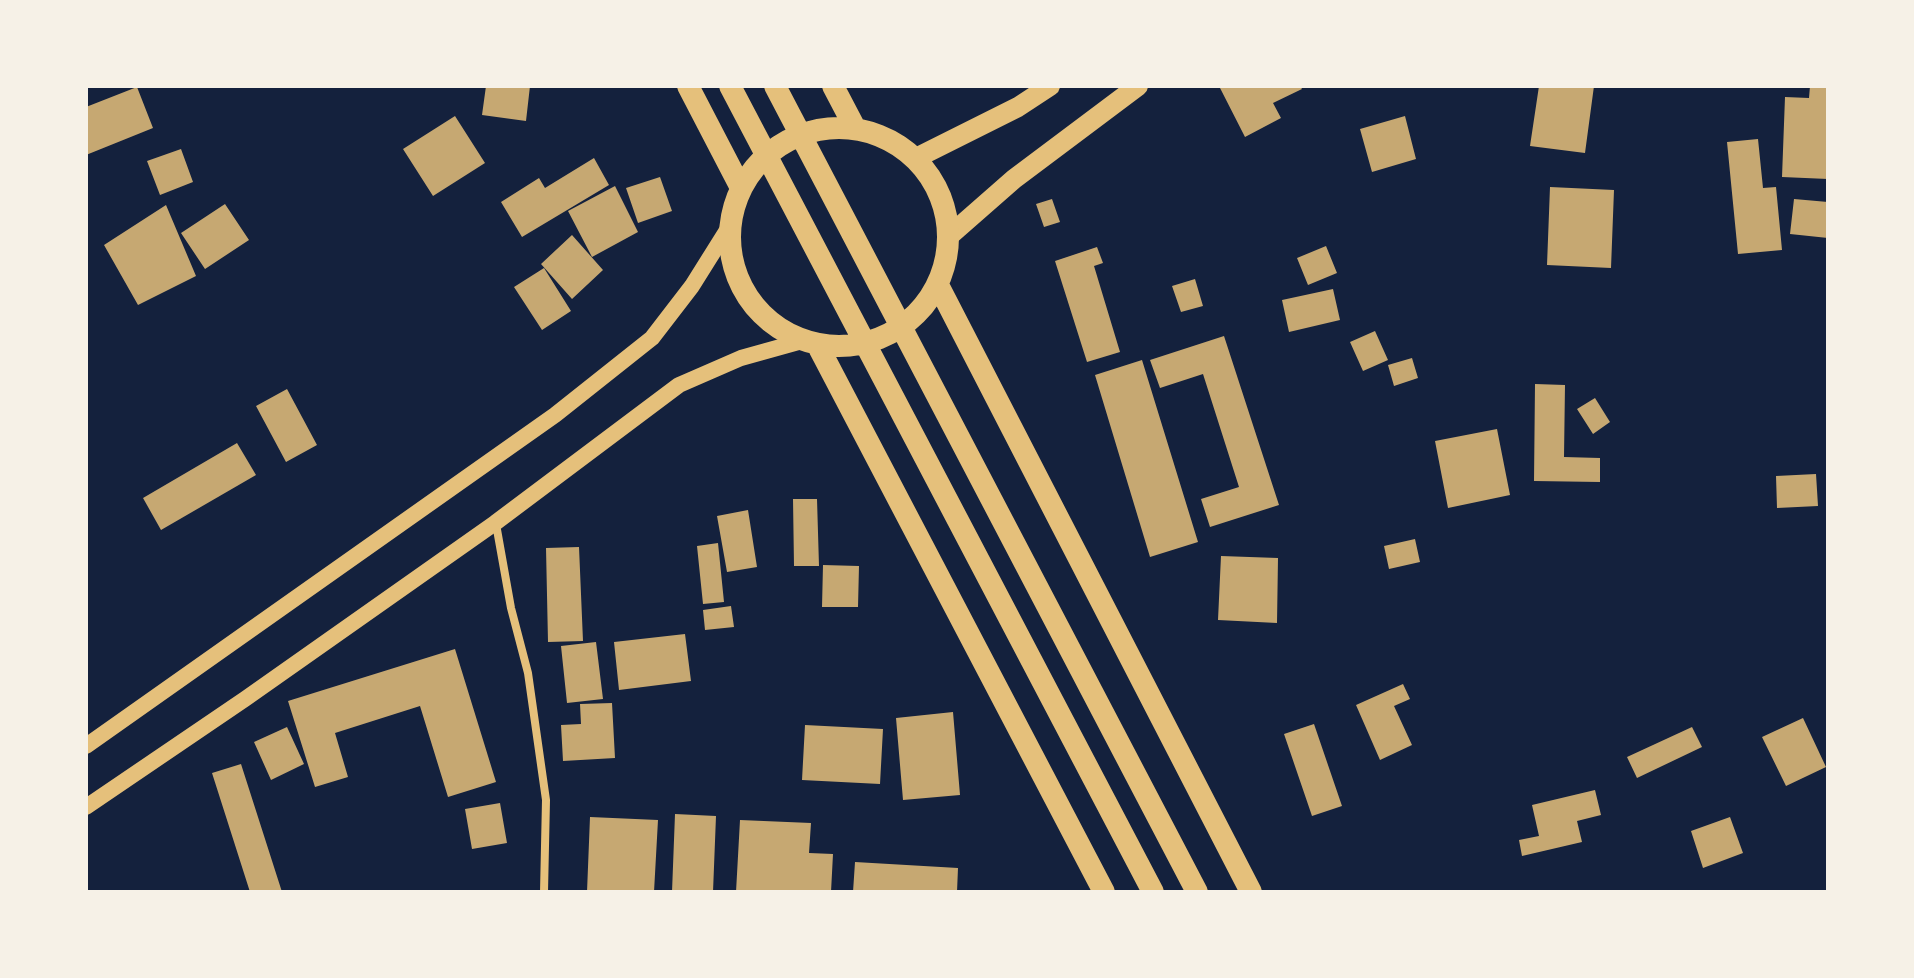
<!DOCTYPE html>
<style>
body{margin:0}
#map{position:relative;width:1914px;height:978px;overflow:hidden;background:#14213d;font-family:"Asap Condensed",sans-serif}
canvas{display:block}
.frame{position:absolute;inset:0;border:88px solid #f6f1e7;pointer-events:none}
</style>
<div id="map">
<canvas width="1914" height="978"></canvas>
<div class="frame"></div>
</div>
<script>
const context = document.querySelector('canvas').getContext('2d');
context.lineJoin = 'round';
function fillPath(path, color) {
  context.fillStyle = color;
  context.fill(path, 'evenodd');
}
function toPath(rows) {
  const path = new Path2D();
  for (const r of rows) {
    if (r.length === 3) {
      path.moveTo(r[0] + r[2], r[1]);
      path.arc(r[0], r[1], r[2], 0, 2 * Math.PI);
      continue;
    }
    path.moveTo(r[0], r[1]);
    for (let i = 2; i < r.length; i += 2) path.lineTo(r[i], r[i + 1]);
  }
  return path;
}
function stroke(path, color, width, dash) {
  context.strokeStyle = color;
  context.lineWidth = width;
  context.lineCap = dash ? 'butt' : 'round';
  context.setLineDash(dash || []);
  context.stroke(path);
}
fillPath(toPath([
 [486,86,530,86,526,121,482,115],
 [1219,86,1300,86,1302,89,1273,103,1281,118,1245,137],
 [1539,86,1594,86,1585,153,1530,146],
 [1810,86,1828,86,1828,179,1782,177,1785,97,1809,98],
 [137,87,153,128,86,155,86,107],
 [455,116,485,163,433,196,403,149],
 [1405,116,1416,159,1372,172,1360,129],
 [1758,139,1763,188,1776,187,1782,250,1738,254,1727,142],
 [181,149,193,182,160,195,147,161],
 [594,158,609,185,522,237,501,202,539,178,545,188],
 [660,177,672,211,638,223,626,188],
 [615,186,638,232,592,257,568,211],
 [1550,187,1614,190,1611,268,1547,265],
 [1052,199,1060,222,1044,227,1036,204],
 [1794,199,1828,202,1828,238,1790,234],
 [225,204,249,240,205,269,181,233],
 [166,205,196,276,138,305,104,245],
 [572,235,603,270,572,299,541,264],
 [1326,246,1337,273,1308,285,1297,258],
 [1097,247,1103,263,1094,266,1120,352,1087,362,1055,261],
 [544,268,571,311,542,330,514,287],
 [1195,279,1203,306,1181,312,1172,286],
 [1333,289,1340,320,1289,332,1282,300],
 [1375,331,1388,360,1363,371,1350,342],
 [1224,336,1279,505,1210,527,1201,499,1239,487,1203,374,1160,388,1150,360],
 [1412,358,1418,378,1394,386,1388,365],
 [1142,360,1198,542,1150,557,1095,375],
 [1535,384,1565,385,1564,457,1600,458,1600,482,1534,481],
 [287,389,317,445,286,462,256,406],
 [1595,398,1610,422,1593,434,1577,409],
 [1497,429,1510,495,1448,508,1435,441],
 [237,443,256,475,161,530,143,498],
 [1816,474,1818,506,1777,508,1776,476],
 [793,499,817,499,819,566,794,566],
 [748,510,757,567,727,572,717,516],
 [1415,539,1420,562,1389,569,1384,546],
 [718,543,724,602,703,604,697,546],
 [579,547,583,641,548,642,546,548],
 [1221,556,1278,558,1277,623,1218,620],
 [823,565,859,566,858,607,822,607],
 [731,606,734,627,705,630,703,610],
 [685,634,691,681,619,690,614,642],
 [596,642,603,699,567,703,561,646],
 [455,649,496,782,448,797,420,706,335,733,348,777,315,787,288,701],
 [1403,684,1410,699,1394,706,1412,745,1380,760,1356,705],
 [612,703,615,758,563,761,561,725,581,724,580,704],
 [953,712,960,795,903,800,896,718],
 [1803,718,1826,767,1786,786,1762,737],
 [1314,724,1342,806,1312,816,1284,734],
 [805,725,883,729,880,784,802,780],
 [287,727,304,764,271,780,254,742],
 [1692,727,1702,747,1637,778,1627,757],
 [241,764,282,892,250,892,212,773],
 [1595,790,1601,815,1577,821,1582,842,1522,856,1519,840,1539,836,1532,805],
 [500,803,507,843,472,849,465,809],
 [675,814,716,816,713,892,672,892],
 [590,817,658,820,654,892,587,892],
 [1730,817,1743,853,1703,868,1691,831],
 [740,820,811,823,809,853,833,854,831,892,736,892],
 [855,862,958,868,957,892,853,892]
]), '#c6a872');
stroke(toPath([
 [496,524,511,608,528,673,546,800,544,892]
]), '#e5c07b', 8);
stroke(toPath([
 [86,746,555,415,652,338,692,286,729,227],
 [86,807,245,699,495,523,679,385,741,358,802,341]
]), '#e5c07b', 16);
stroke(toPath([
 [916,158,1018,107,1050,86],
 [949,236,1014,179,1138,86]
]), '#e5c07b', 20);
stroke(toPath([
 [688,86,741,188],
 [730,86,1153,892],
 [775,86,1197,892],
 [833,86,855,128],
 [839,237,109],
 [938,285,1251,892],
 [818,346,1104,892]
]), '#e5c07b', 22);
</script>
